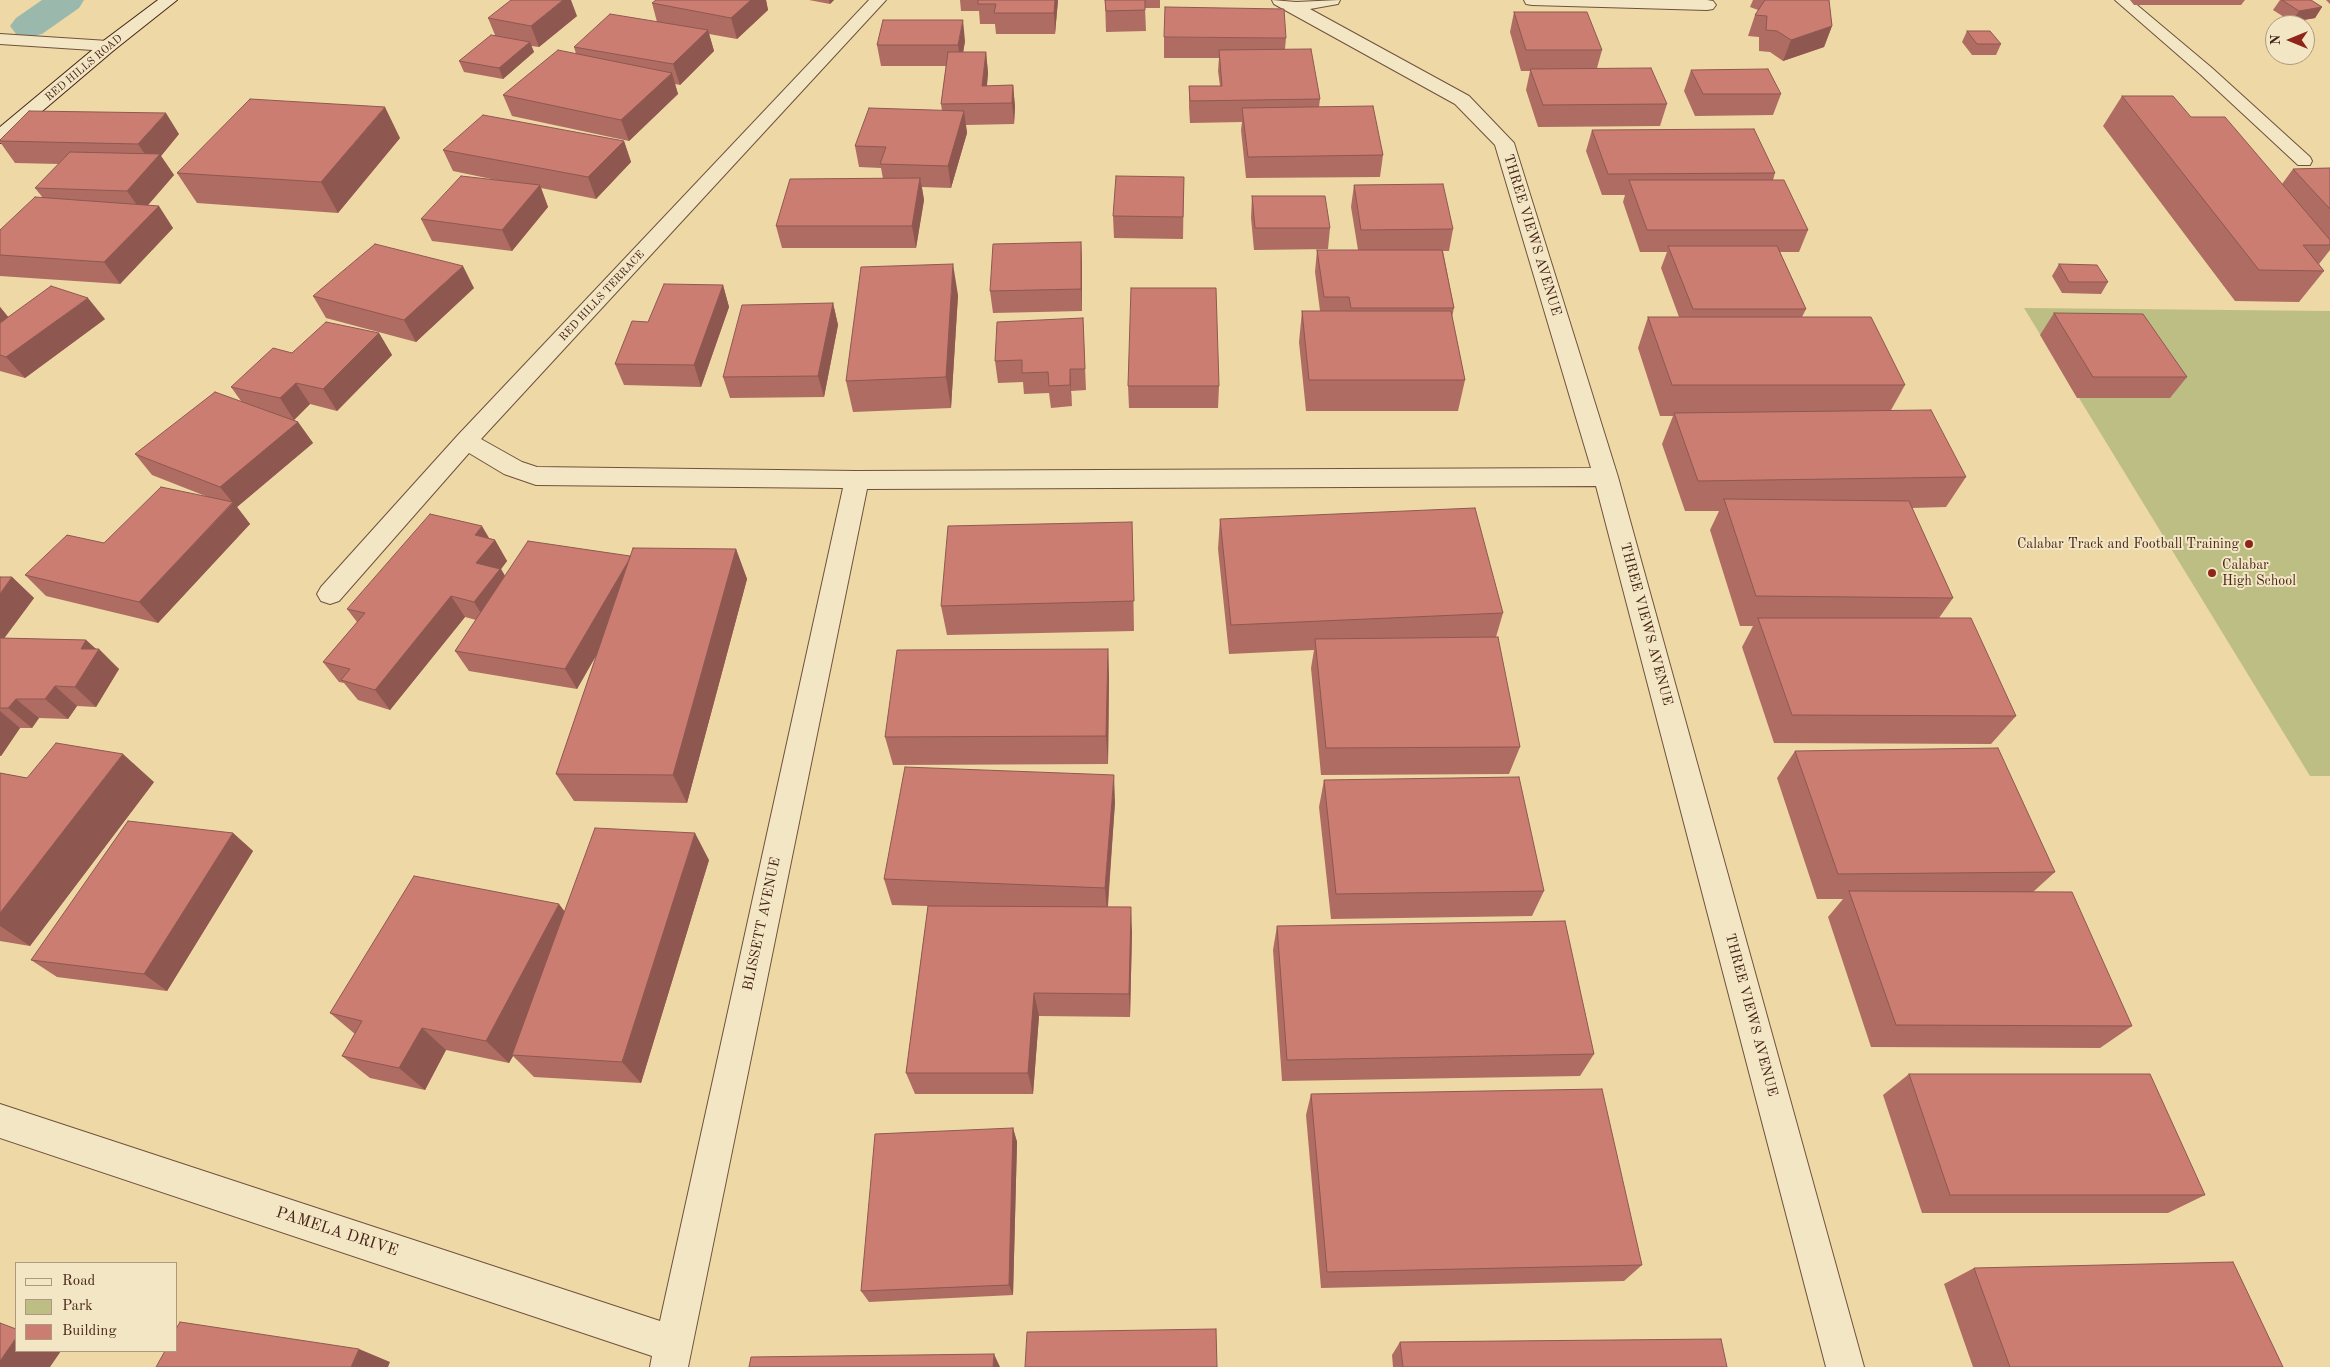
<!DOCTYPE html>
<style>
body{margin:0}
#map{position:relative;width:2330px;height:1367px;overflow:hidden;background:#edd8a6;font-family:"Old Standard TT",serif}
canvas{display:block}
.legend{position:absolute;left:15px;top:1262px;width:162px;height:90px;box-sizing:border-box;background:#f3e6c5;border:1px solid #ae9980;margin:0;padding:6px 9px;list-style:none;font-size:15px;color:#472518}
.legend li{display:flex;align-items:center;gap:10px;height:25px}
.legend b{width:25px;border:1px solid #ae9980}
.north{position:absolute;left:2265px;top:15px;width:50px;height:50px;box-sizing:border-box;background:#f3e6c5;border:1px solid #ae9980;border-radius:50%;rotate:270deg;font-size:14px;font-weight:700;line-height:20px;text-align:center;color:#472518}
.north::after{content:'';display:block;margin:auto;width:18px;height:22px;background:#8f2418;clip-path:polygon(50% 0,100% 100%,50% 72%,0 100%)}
</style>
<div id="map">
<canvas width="2330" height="1367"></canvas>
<ul class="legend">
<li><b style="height:6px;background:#f3e6c5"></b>Road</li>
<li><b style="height:14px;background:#bcbe84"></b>Park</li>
<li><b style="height:14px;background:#cb7d72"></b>Building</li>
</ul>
<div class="north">N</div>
</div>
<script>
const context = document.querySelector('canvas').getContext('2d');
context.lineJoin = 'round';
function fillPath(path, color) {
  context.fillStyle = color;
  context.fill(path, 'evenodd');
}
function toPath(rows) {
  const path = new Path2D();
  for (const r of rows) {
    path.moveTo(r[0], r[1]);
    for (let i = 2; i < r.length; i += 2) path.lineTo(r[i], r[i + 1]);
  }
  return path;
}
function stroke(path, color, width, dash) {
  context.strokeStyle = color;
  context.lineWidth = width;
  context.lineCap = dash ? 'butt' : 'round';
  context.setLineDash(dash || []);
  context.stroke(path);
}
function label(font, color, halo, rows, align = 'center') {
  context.font = font + ' "Old Standard TT",serif';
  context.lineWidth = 4;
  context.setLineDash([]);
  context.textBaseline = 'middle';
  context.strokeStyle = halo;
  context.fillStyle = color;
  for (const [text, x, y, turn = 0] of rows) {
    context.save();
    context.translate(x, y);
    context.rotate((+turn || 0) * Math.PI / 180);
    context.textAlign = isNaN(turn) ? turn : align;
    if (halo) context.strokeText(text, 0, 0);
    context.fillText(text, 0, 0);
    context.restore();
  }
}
fillPath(toPath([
 [2024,308,2330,311,2330,776,2310,776]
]), '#bcbe84');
fillPath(toPath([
 [42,0,84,0,79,8,42,34,29,37,16,34,10,26,16,18,42,0]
]), '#9ab9ac');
const lane = toPath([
 [2115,0,2131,0,2212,68,2310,157,2312,161,2310,165,2298,165,2200,74,2115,0]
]);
const street = toPath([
 [869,0,886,0,481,439,522,462,537,467,857,471,1591,468,1495,145,1455,104,1274,4,1272,0,1296,2,1340,0,1338,4,1310,9,1469,96,1514,143,1618,477,1864,1367,1826,1367,1596,486,867,489,688,1367,650,1367,652,1356,0,1138,0,1104,660,1321,843,488,536,485,504,474,469,453,339,601,330,604,321,601,317,594,321,587,458,435,869,0],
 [1524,0,1707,0,1713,1,1716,5,1713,9,1707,10,1532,5,1526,4,1524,0],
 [0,34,108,41,114,42,117,46,114,50,108,51,0,44,0,34]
]);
const secondary = toPath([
 [158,0,177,0,114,50,7,141,0,143,0,127,102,42,158,0]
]);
stroke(lane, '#70523c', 2);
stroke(street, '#70523c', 2);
stroke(secondary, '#472518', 2);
fillPath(lane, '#f3e6c5');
fillPath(street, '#f3e6c5');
fillPath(secondary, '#f3e6c5');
fillPath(toPath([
 [656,0,766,0,768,10,737,39,709,34,714,51,680,85,675,84,678,94,629,141,512,116,503,95,576,54,574,47,657,22,652,3],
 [809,0,834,0,830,4],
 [960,0,1058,0,1055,34,996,34,995,24,980,24,979,11,961,11],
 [1105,0,1160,0,1160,8,1145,8,1146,31,1106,32],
 [1753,0,1829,0,1832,26,1824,47,1783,61,1770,52,1759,51,1759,37,1748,36,1755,15,1758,10,1750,7],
 [2130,0,2245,0,2241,5,2134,5],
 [2280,0,2311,0,2322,7,2315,18,2292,22,2273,10],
 [2326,0,2330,0,2330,4],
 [1514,12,1602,50,1597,68,1667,104,1660,126,1538,127,1526,90,1530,71,1521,71,1510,32],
 [577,16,539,47,531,46,534,52,503,79,464,72,459,61,495,35,488,18],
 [1967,31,2001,44,1996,55,1972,55,1962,42],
 [1164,37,1286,38,1285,49,1320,99,1319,107,1383,155,1380,177,1246,178,1241,130,1242,122,1190,123,1189,107,1189,86,1220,86,1218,71,1219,58,1164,58],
 [965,41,963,52,986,52,988,73,987,86,1013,85,1015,107,1014,124,966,125,967,133,951,188,922,187,924,200,916,248,782,248,776,226,883,179,881,168,859,167,855,146,942,111,941,104,946,66,881,66,877,45],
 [1691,70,1781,94,1773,115,1695,116,1684,91],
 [2122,96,2191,117,2282,184,2293,169,2330,168,2330,250,2319,264,2324,271,2299,302,2235,301,2103,126],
 [1592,130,1775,173,1773,180,1808,230,1799,252,1780,252,1806,309,1802,317,1905,385,1891,410,1966,477,1946,507,1912,508,1953,598,1939,618,2016,716,1991,744,1774,743,1742,647,1753,626,1740,626,1710,530,1719,511,1685,511,1662,444,1673,416,1660,416,1638,348,1648,317,1679,317,1661,268,1667,252,1640,252,1623,202,1625,195,1602,195,1586,151],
 [179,134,161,156,174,175,148,205,173,228,120,284,0,276,0,230,43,198,35,188,59,164,15,163,0,142,0,140],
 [400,138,338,213,197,203,177,173],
 [624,141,631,162,596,199,541,188,548,207,512,251,432,241,421,219,501,181,453,171,443,150],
 [1184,177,1183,239,1114,238,1113,216],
 [1354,185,1453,229,1449,251,1443,251,1454,308,1452,317,1465,380,1458,411,1306,411,1299,342,1302,311,1320,311,1315,272,1317,250,1358,250,1351,207],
 [1252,196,1330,228,1328,249,1254,250,1251,218],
 [1081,242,1082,264,1082,311,993,313,990,291],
 [2059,264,2108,282,2101,294,2062,293,2052,276],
 [723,285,729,307,701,387,624,385,615,364,648,322],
 [474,288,416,342,326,318,313,296],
 [958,295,951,408,853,412,846,381],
 [833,303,838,325,824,397,730,398,723,377],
 [0,307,8,317,105,319,25,378,0,371],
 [2054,313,2187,377,2170,398,2077,398,2040,335],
 [1083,318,1086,390,1071,391,1072,406,1051,408,1049,393,1024,394,1023,382,998,383,995,361],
 [379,333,392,355,337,411,310,404,294,420,298,422,313,443,237,507,250,524,158,623,46,596,25,575,104,543,208,497,152,475,135,454,241,401,231,387,292,353],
 [1128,386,1219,386,1218,408,1129,408],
 [1220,519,1503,613,1496,637,1520,747,1509,774,1321,775,1311,668,1314,650,1229,654,1218,549],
 [1132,522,1134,631,947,635,941,606],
 [489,538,495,540,507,561,501,569,505,576,630,556,736,549,747,579,687,803,574,801,556,774,597,654,577,689,469,671,455,651,476,620,465,617,390,710,358,700,344,683,339,682,323,662,357,622,347,609],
 [0,577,12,577,34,598,4,638,86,640,119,669,96,707,77,706,68,719,39,718,32,728,20,728,1,756,0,756],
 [1108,649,1109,678,1108,764,893,765,885,737],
 [1795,751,2055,872,2033,892,2132,1026,2100,1048,1871,1047,1828,917,1843,899,1817,899,1777,778],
 [0,773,27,778,154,782,30,946,0,941],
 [1324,780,1544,891,1532,916,1331,919,1319,807],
 [1115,802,1108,907,1132,932,1130,1017,1039,1016,1033,1094,915,1094,906,1073,928,906,892,905,884,879],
 [233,833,253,851,167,991,57,977,31,960],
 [709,860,641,1083,534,1077,513,1056,509,1063,446,1050,425,1090,370,1078,342,1056,355,1034,330,1013,565,911],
 [1277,926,1594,1054,1580,1076,1282,1081,1273,950],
 [1909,1074,2205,1195,2168,1213,1922,1213,1883,1095],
 [1311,1094,1642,1265,1624,1281,1321,1288,1306,1115],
 [1013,1128,1017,1142,1013,1295,869,1302,861,1291],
 [1974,1268,2283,1367,1973,1367,1944,1284],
 [1400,1342,1727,1367,1393,1367,1392,1355]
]), '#af6c62');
fillPath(toPath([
 [563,0,571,0,577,16,539,47,531,26],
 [751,0,766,0,768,10,737,39,731,18],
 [829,0,834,0,830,4],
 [1055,0,1058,0,1055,34,1054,13],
 [2322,7,2315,18,2292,22,2299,11],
 [963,20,965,41,961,66,958,45],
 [1832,26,1824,47,1783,61,1791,40],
 [708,30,714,51,680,85,673,64],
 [530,42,534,52,503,79,499,68],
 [986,52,988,73,985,103,982,86],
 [672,73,678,94,629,141,621,120],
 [1013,85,1015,107,1014,124,1012,103],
 [385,107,400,138,338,213,321,182],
 [964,111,967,133,951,188,948,166],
 [166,113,179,134,161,156,174,175,142,212,127,191,151,163,138,144],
 [624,141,631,162,596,199,588,177],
 [920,178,924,200,916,248,912,226],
 [540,185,548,207,512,251,502,230],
 [159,206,173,228,120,284,104,262],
 [1081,242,1082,264,1082,311,1081,289],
 [953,264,958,295,951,408,946,377],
 [463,266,474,288,416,342,404,320],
 [723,285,729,307,701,387,694,365],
 [88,298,105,319,25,378,6,357],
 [833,303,838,325,824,397,818,376],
 [0,307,14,324,0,337],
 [379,333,392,355,337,411,323,389],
 [1070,369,1071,391,1072,406,1070,385],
 [296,383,310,404,294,420,280,398],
 [298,422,313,443,237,507,250,524,158,623,139,602,233,503,220,487],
 [482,526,492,543,495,540,507,561,501,569,513,590,487,623,474,602,476,563,475,535],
 [736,549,747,579,687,803,673,775],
 [631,556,641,577,577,689,565,669],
 [12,577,34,598,0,644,0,594],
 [451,596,465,617,390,710,375,690],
 [86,640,98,651,99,649,119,669,96,707,75,687,81,649],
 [1108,649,1109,678,1108,764,1106,736],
 [55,686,77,706,68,719,45,699],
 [16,699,39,718,32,728,8,708],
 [0,711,20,728,1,756,0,755],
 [123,754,154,782,30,946,0,926,0,913],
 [1114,775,1115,802,1107,913,1105,888],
 [233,833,253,851,167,991,144,974],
 [695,833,709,860,641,1083,622,1062],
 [559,904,578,929,512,1055,513,1056,509,1063,486,1041],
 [1131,907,1132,932,1130,1017,1129,994],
 [1034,993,1039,1016,1033,1094,1028,1073],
 [422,1028,446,1050,425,1090,399,1068],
 [1013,1128,1017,1142,1013,1295,1009,1285],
 [16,1338,16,1351,61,1351,50,1367,0,1367,0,1361],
 [359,1349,390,1362,388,1367,351,1367],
 [994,1354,1000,1367,993,1367]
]), '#8e5850');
const building = toPath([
 [511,0,563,0,531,26,488,18,511,0],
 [656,0,751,0,731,18,652,3,656,0],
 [978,0,1055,0,1054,13,994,13,996,4,978,4,978,0],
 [1105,0,1145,0,1145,10,1106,11,1105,0],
 [1765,0,1829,0,1832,26,1791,40,1777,31,1766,30,1767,16,1755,15,1765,0],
 [2282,0,2311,0,2322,7,2299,11,2282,0],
 [1165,7,1284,9,1286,38,1164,37,1165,7],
 [1514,12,1587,12,1602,50,1526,50,1514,12],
 [610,14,708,30,673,64,574,47,610,14],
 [883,20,963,20,958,45,877,45,883,20],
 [1967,31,1990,31,2001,44,1977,44,1967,31],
 [491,35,530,42,499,68,459,61,491,35],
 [1311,49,1320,99,1190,101,1189,86,1222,86,1219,50,1311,49],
 [558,50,672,73,621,120,503,95,558,50],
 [948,52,986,52,982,86,1013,85,1012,103,941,104,948,52],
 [1651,68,1667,104,1543,105,1530,69,1651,68],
 [1768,69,1781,94,1703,94,1691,70,1768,69],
 [2122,96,2173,96,2191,117,2225,117,2330,240,2330,245,2303,245,2324,271,2259,270,2122,96],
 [250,99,385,107,321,182,177,173,250,99],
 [1373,106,1383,155,1248,157,1242,108,1373,106],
 [869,108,964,111,948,166,880,164,886,147,855,146,869,108],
 [29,111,166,113,138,144,0,141,0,140,29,111],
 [483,115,624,141,588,177,443,150,483,115],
 [1754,129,1775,173,1608,174,1592,130,1754,129],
 [70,152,160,154,127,191,35,188,70,152],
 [2330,168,2330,209,2293,169,2330,168],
 [461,176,540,185,502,230,421,219,461,176],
 [1116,176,1184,177,1183,217,1113,216,1116,176],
 [920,178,912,226,776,226,790,179,920,178],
 [1629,180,1784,180,1808,230,1647,230,1629,180],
 [1443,184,1453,229,1361,230,1354,185,1443,184],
 [1252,196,1325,196,1330,228,1255,228,1252,196],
 [35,197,159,206,104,262,0,255,0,230,35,197],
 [1081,242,1081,289,990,291,993,244,1081,242],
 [375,244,463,266,404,320,313,296,375,244],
 [1668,246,1777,246,1806,309,1693,309,1668,246],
 [1317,250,1442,250,1454,308,1351,308,1349,297,1324,297,1317,250],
 [953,264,946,377,846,381,861,267,953,264],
 [2059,264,2097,265,2108,282,2069,282,2059,264],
 [664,284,723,285,694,365,615,364,632,321,648,322,664,284],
 [51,286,88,298,6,357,0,355,0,323,51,286],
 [1131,288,1216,288,1219,386,1128,386,1131,288],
 [833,303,818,376,723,377,742,305,833,303],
 [1302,311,1451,311,1465,380,1309,380,1302,311],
 [2054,313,2143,314,2187,377,2093,377,2054,313],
 [1648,317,1871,317,1905,385,1672,385,1648,317],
 [1083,318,1085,369,1070,369,1070,385,1049,386,1048,372,1022,373,1022,360,995,361,997,322,1083,318],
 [326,322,379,333,323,389,296,383,280,398,231,387,273,348,292,353,326,322],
 [215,392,298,422,220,487,135,454,215,392],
 [1931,410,1966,477,1698,481,1674,413,1931,410],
 [161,487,233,502,139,602,25,575,67,535,104,543,161,487],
 [1724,499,1909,501,1953,598,1756,596,1724,499],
 [1475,508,1503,613,1231,625,1220,519,1475,508],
 [430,514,482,526,475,535,495,540,476,563,500,569,474,602,451,596,375,690,341,680,350,669,323,662,365,613,347,609,430,514],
 [1132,522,1134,601,941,606,948,526,1132,522],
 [528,541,630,556,629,560,565,669,455,651,528,541],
 [633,548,736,549,673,775,556,774,633,548],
 [0,577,12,577,0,594,0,577],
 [1758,618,1971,618,2016,716,1792,715,1758,618],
 [1498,637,1520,747,1326,748,1315,639,1498,637],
 [0,638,86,640,81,649,99,649,75,687,55,686,45,699,16,699,8,708,0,708,0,638],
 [1108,649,1106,736,885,737,897,650,1108,649],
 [56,743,123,754,0,913,0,773,27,778,56,743],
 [1998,748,2055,872,1838,874,1795,751,1998,748],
 [905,767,1114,775,1105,888,884,879,905,767],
 [1519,777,1544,891,1336,894,1324,780,1519,777],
 [128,821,233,833,144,974,31,960,128,821],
 [595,828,695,833,622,1062,512,1055,595,828],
 [414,876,559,904,486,1041,422,1028,399,1068,342,1056,362,1021,330,1013,414,876],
 [1849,891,2072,892,2132,1026,1896,1025,1849,891],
 [928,906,1131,907,1129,994,1034,993,1028,1073,906,1073,928,906],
 [1565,921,1594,1054,1287,1060,1277,926,1565,921],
 [1909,1074,2150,1074,2205,1195,1950,1195,1909,1074],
 [1602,1089,1642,1265,1327,1272,1311,1094,1602,1089],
 [1013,1128,1009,1285,861,1291,875,1134,1013,1128],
 [2233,1262,2283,1367,2010,1367,1974,1268,2233,1262],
 [180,1322,359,1349,351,1367,156,1367,165,1351,176,1351,176,1329,180,1322],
 [0,1323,16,1329,16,1338,0,1361,0,1323],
 [1216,1329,1217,1367,1025,1367,1027,1332,1216,1329],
 [1721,1339,1727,1367,1403,1367,1400,1342,1721,1339],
 [994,1354,993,1367,749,1367,751,1357,994,1354]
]);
fillPath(building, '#cb7d72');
stroke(building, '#8e5850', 1);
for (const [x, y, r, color] of [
 [2249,544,5,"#8f2418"],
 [2212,573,5,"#8f2418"]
]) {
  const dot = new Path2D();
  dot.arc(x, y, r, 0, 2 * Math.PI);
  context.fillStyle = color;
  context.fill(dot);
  stroke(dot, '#f3e6c5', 2);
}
label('11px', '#472518', '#f3e6c5', [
 ["RED HILLS ROAD",84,68,-40],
 ["RED HILLS TERRACE",602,296,-47]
]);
label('14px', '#472518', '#f3e6c5', [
 ["THREE VIEWS AVENUE",1532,235,73],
 ["THREE VIEWS AVENUE",1646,624,75],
 ["BLISSETT AVENUE",762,924,-78],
 ["THREE VIEWS AVENUE",1751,1015,75]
]);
label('14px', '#472518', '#f3e6c5', [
 ["Calabar Track and Football Training",2239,544],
 ["Calabar",2222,565,"left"],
 ["High School",2222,581,"left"]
], 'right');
label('16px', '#472518', '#f3e6c5', [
 ["PAMELA DRIVE",337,1232,18]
]);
</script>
